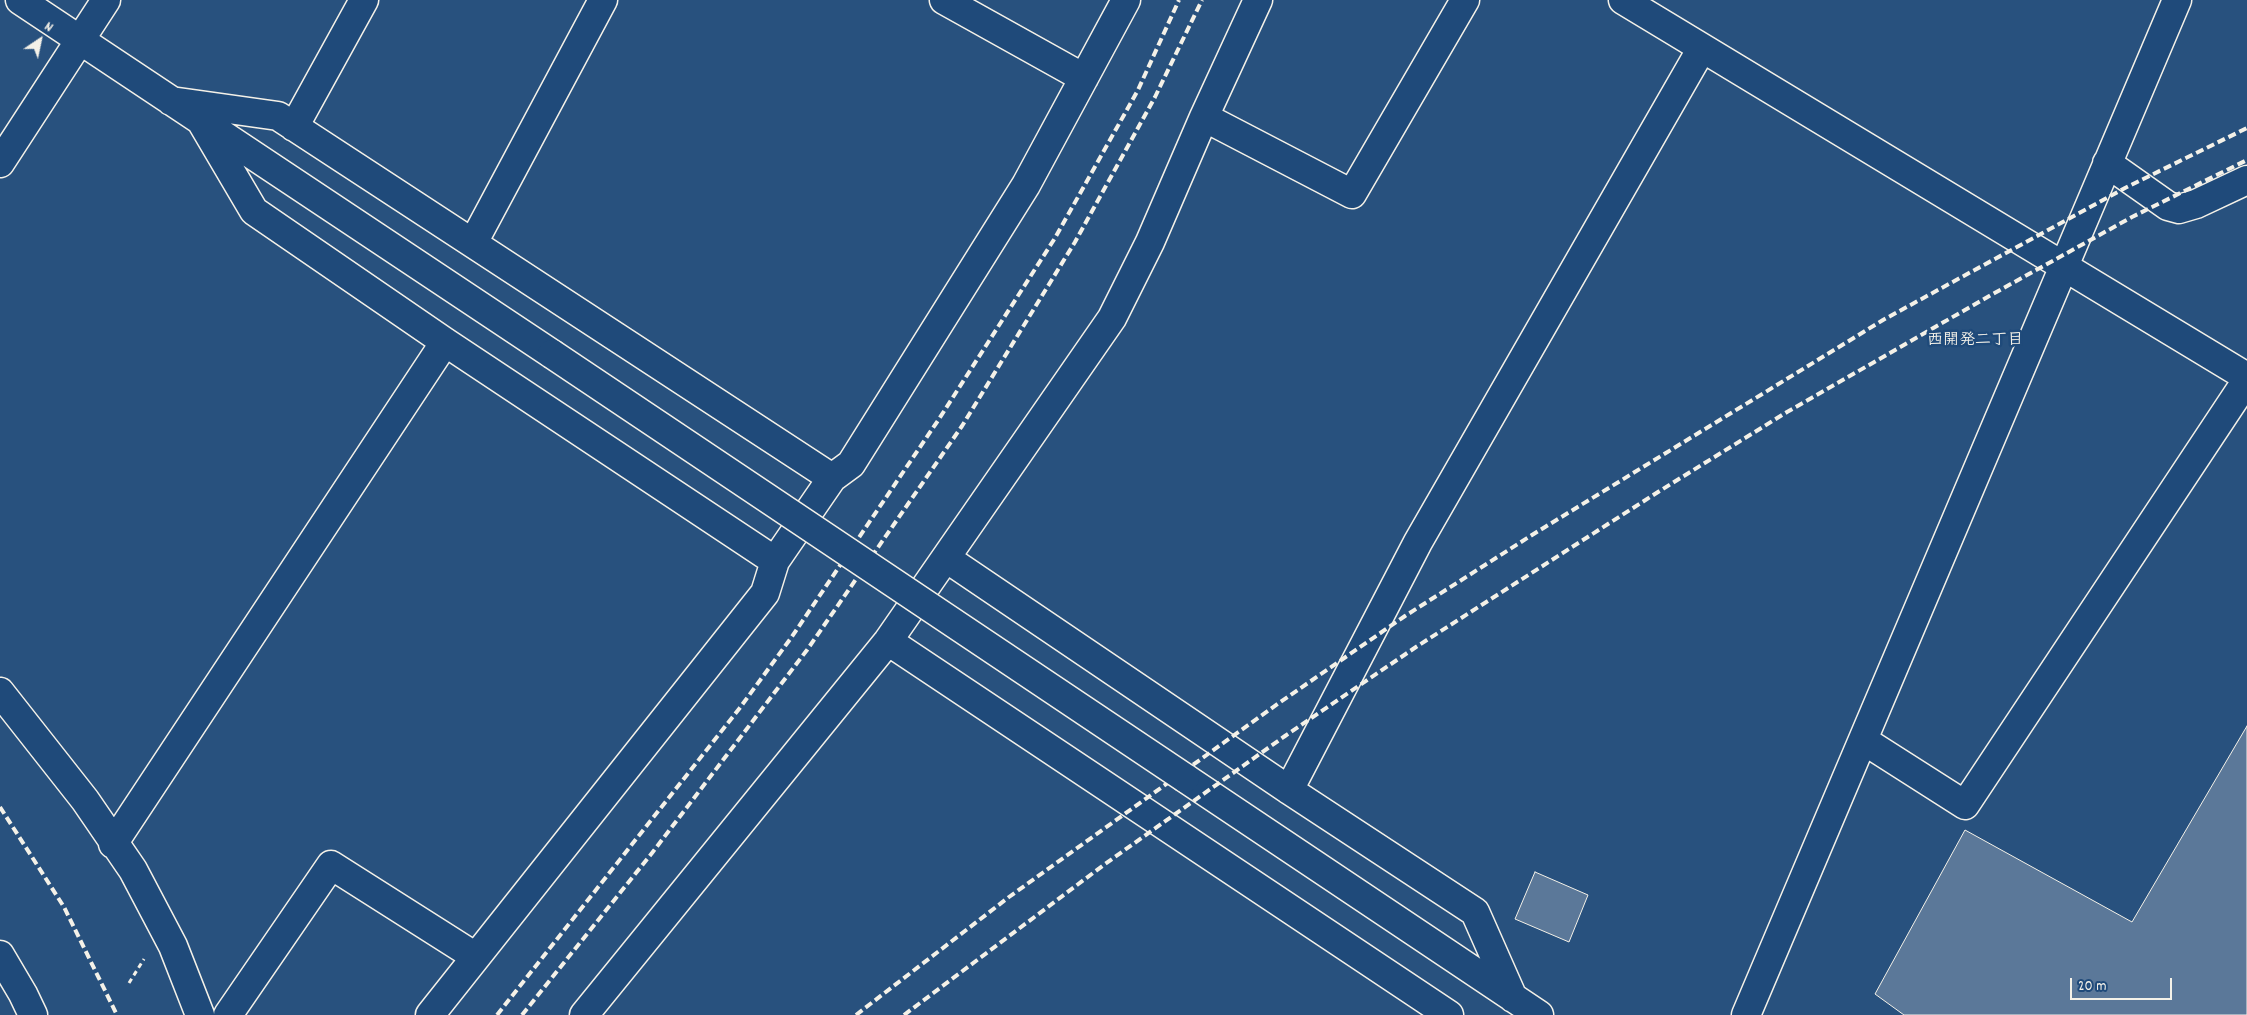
<!DOCTYPE html>
<meta charset="utf-8">
<style>
body{margin:0}
#map{position:relative;width:2247px;height:1015px;overflow:hidden;background:#28517e;font-family:Dekko,sans-serif}
canvas{display:block}
.north{position:absolute;left:15px;top:15px;width:50px;height:50px;-webkit-text-stroke:4px #1f4a7a;paint-order:stroke;rotate:34deg;font-size:14px;font-weight:700;line-height:20px;text-align:center;color:#f4f1e8}
.north::after{content:'';display:block;margin:auto;width:18px;height:22px;background:#f4f1e8;clip-path:polygon(50% 0,100% 100%,50% 72%,0 100%)}
.scale{position:absolute;left:2070px;top:978px;width:102px;height:22px;box-sizing:border-box;border:2px solid #f4f1e8;border-top:0;padding-left:6px;font-size:15px;line-height:18px;white-space:nowrap;color:#f4f1e8;-webkit-text-stroke:4px #1f4a7a;paint-order:stroke}
</style>
<div id="map">
<canvas width="2247" height="1015"></canvas>
<div class="north">N</div>
<div class="scale">20 m</div>
</div>
<script>
const context = document.querySelector('canvas').getContext('2d');
context.lineJoin = 'round';
function fillPath(path, color) {
  context.fillStyle = color;
  context.fill(path, 'evenodd');
}
function toPath(rows) {
  const path = new Path2D();
  for (const r of rows) {
    path.moveTo(r[0], r[1]);
    for (let i = 2; i < r.length; i += 2) path.lineTo(r[i], r[i + 1]);
  }
  return path;
}
function stroke(path, color, width, dash) {
  context.strokeStyle = color;
  context.lineWidth = width;
  context.lineCap = dash ? 'butt' : 'round';
  context.setLineDash(dash || []);
  context.stroke(path);
}
function label(font, color, halo, rows, align = 'center') {
  context.font = font + ' Dekko,"Klee One",sans-serif';
  context.lineWidth = 5;
  context.setLineDash([]);
  context.textBaseline = 'middle';
  context.strokeStyle = halo;
  context.fillStyle = color;
  for (const [text, x, y, turn = 0] of rows) {
    context.save();
    context.translate(x, y);
    context.rotate((+turn || 0) * Math.PI / 180);
    context.textAlign = isNaN(turn) ? turn : align;
    if (halo) context.strokeText(text, 0, 0);
    context.fillText(text, 0, 0);
    context.restore();
  }
}
const building = toPath([
 [2247,726,2247,1015,1904,1015,1875,994,1965,830,2132,922,2247,726],
 [1535,872,1588,895,1569,942,1515,919,1535,872]
]);
fillPath(building, '#5b7899');
stroke(building, '#f4f1e8', 1);
const minor = toPath([
 [20,0,552,354],
 [944,0,1084,78],
 [1623,0,2247,377],
 [171,101,278,116,832,478,851,464,1026,185,1126,0],
 [1204,117,1352,194,1465,0],
 [201,121,254,211,445,342,775,561],
 [294,127,364,0],
 [0,163,106,0],
 [2107,163,2168,206,2179,209,2196,204,2247,180],
 [473,243,603,0],
 [946,558,1289,790,1475,912,1513,998],
 [888,641,1449,1015],
 [0,692,85,800,133,870,173,946,200,1015],
 [1863,740,1965,805,2247,380],
 [1185,778,1539,1015],
 [1289,790,1418,542,1702,48],
 [113,844,445,342],
 [0,955,23,994,33,1015],
 [228,1015,331,865,476,957],
 [430,1015,765,593,775,561,832,478],
 [584,1015,888,641,1112,318,1150,242,1204,117,1258,0],
 [1746,1015,2177,0]
]);
stroke(minor, '#f4f1e8', 31);
stroke(toPath([
 [129,983,144,959]
]), '#f4f1e8', 3, [5, 4]);
stroke(minor, '#1f4a7a', 28);
stroke(toPath([
 [0,807,64,907,117,1015],
 [497,1015,739,709,791,638,939,419,1055,238,1138,90,1179,0],
 [522,1015,652,853,807,650,962,426,1075,242,1155,97,1202,0],
 [856,1015,1009,897,1279,703,1405,616,1532,535,1883,320,2125,188,2247,128],
 [904,1015,1105,864,1285,736,1416,647,1658,492,1787,412,1991,295,2132,217,2247,160]
]), '#f4f1e8', 4, [8, 4]);
const minorBridge = toPath([
 [552,354,1185,778]
]);
stroke(minorBridge, '#f4f1e8', 31, []);
stroke(minorBridge, '#1f4a7a', 28);
label('bold 16px', '#f4f1e8', '#1f4a7a', [
 ["西開発二丁目",1975,342]
]);
</script>
